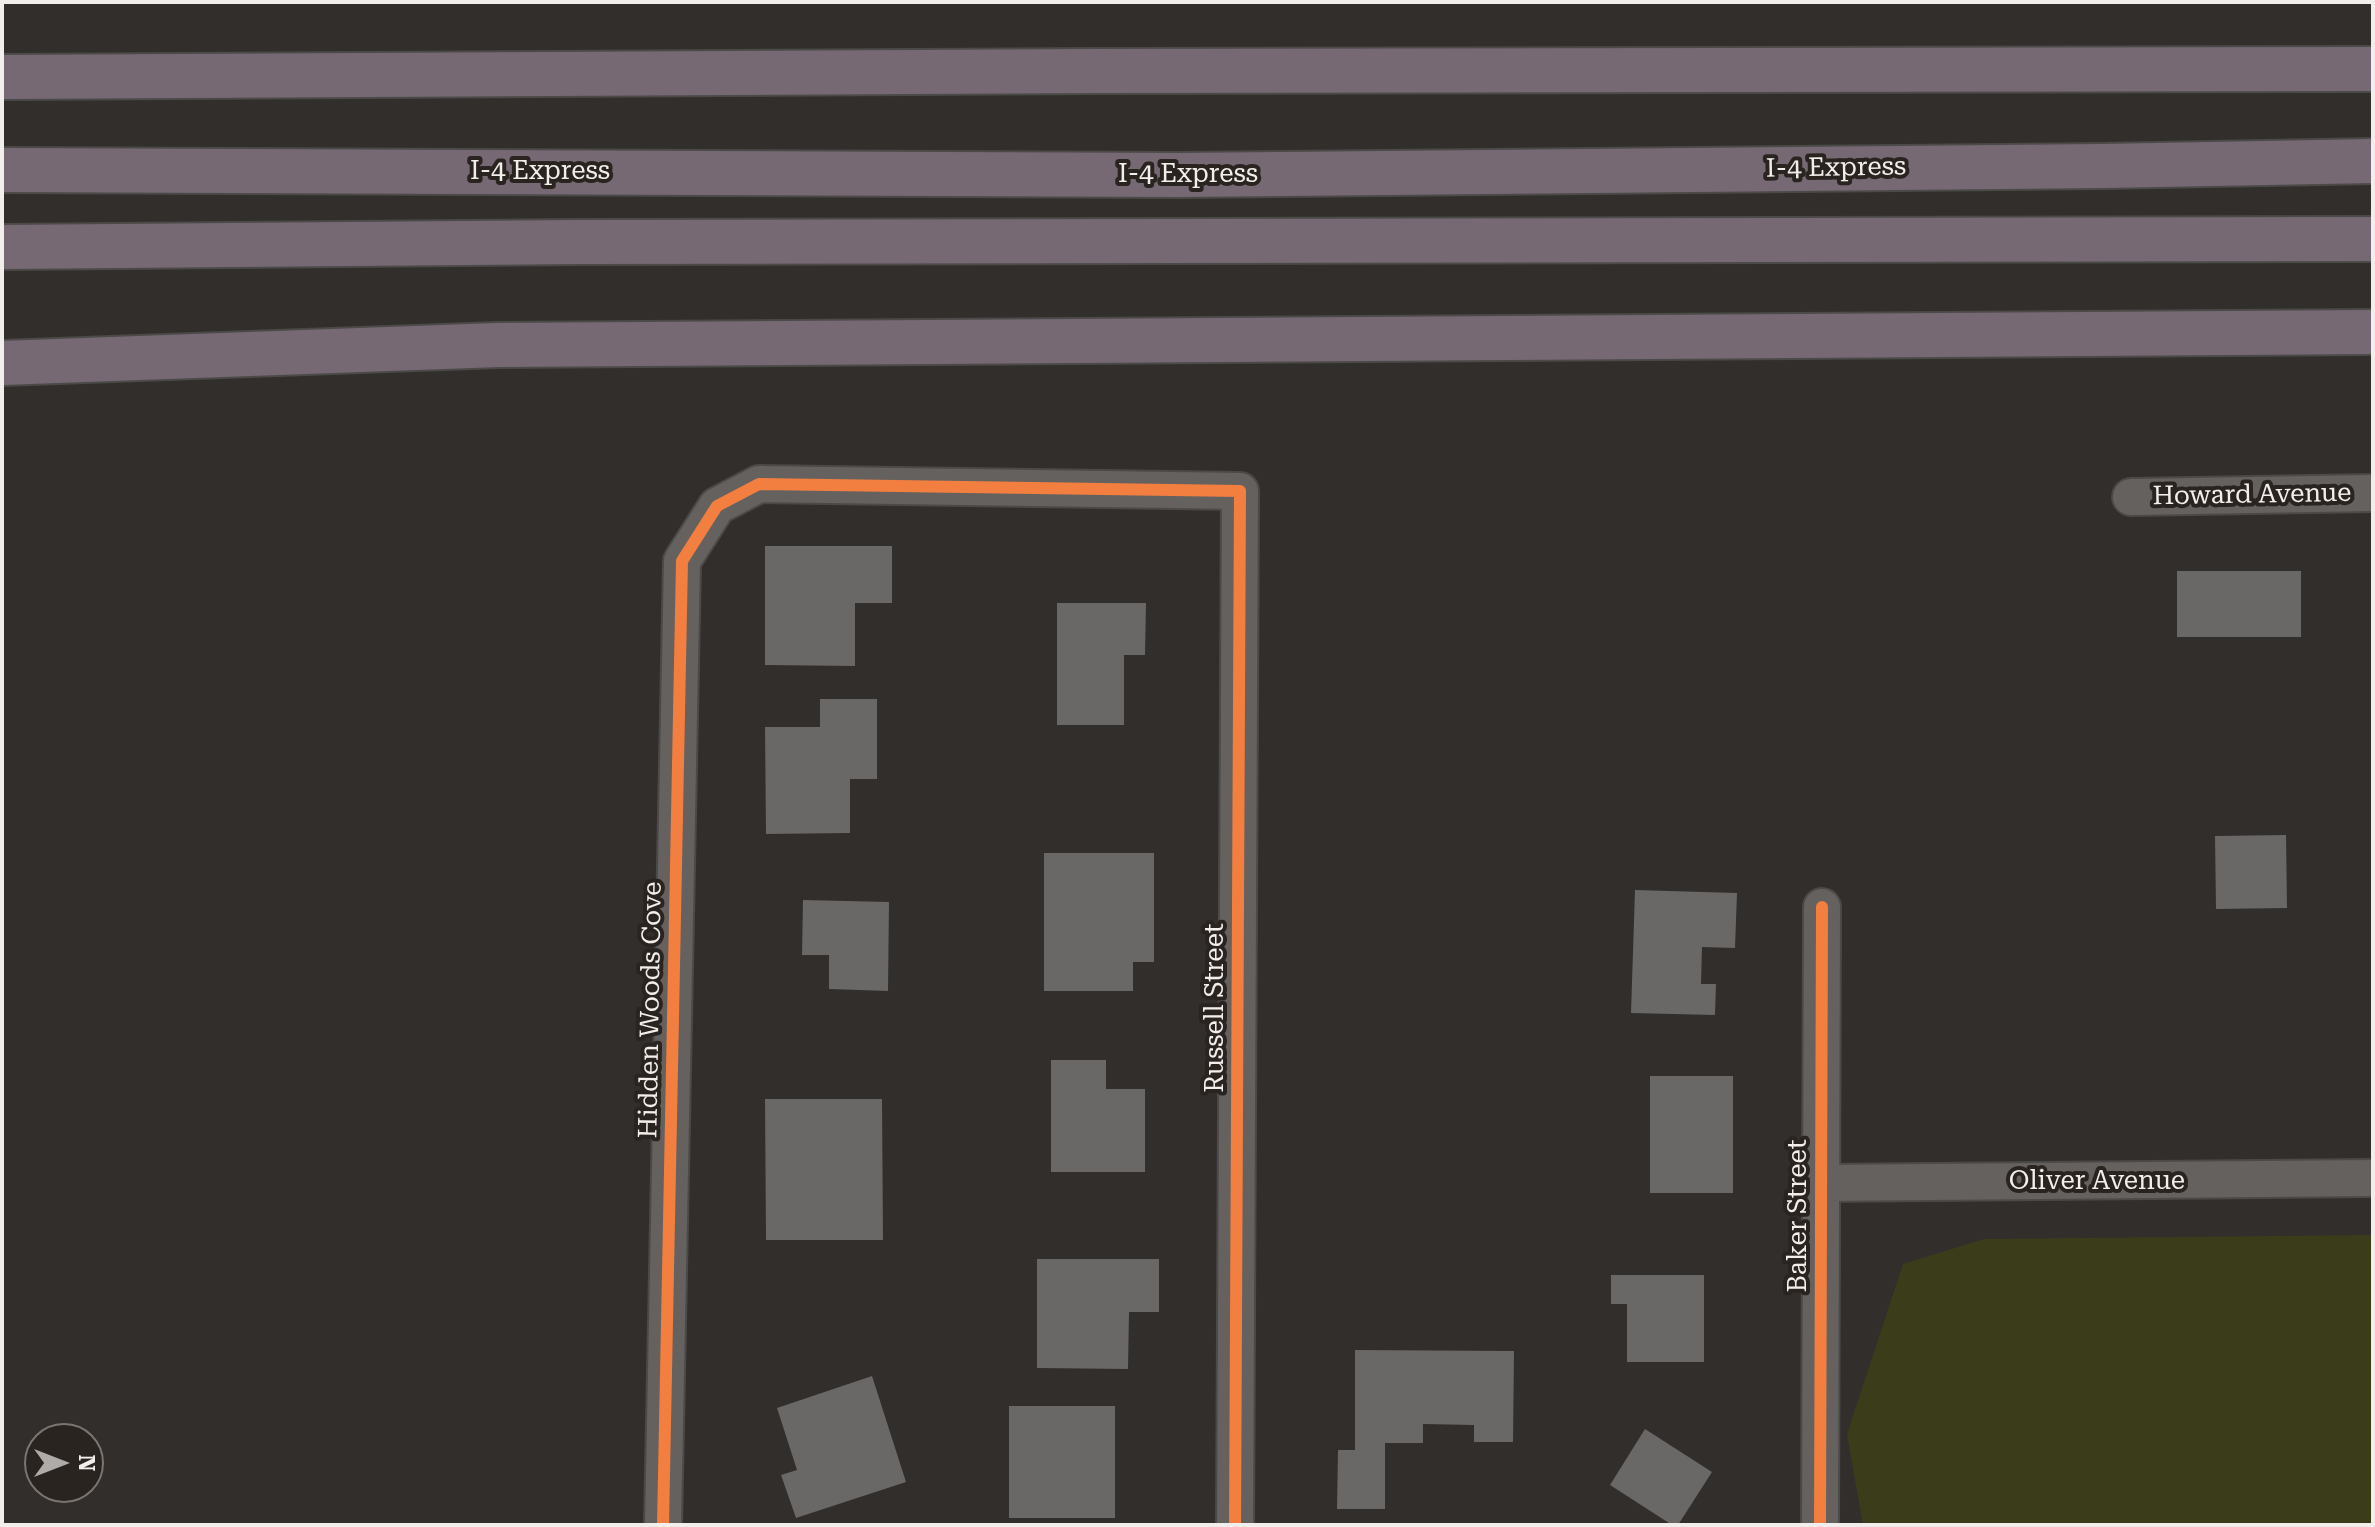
<!DOCTYPE html>
<style>
body{margin:0}
#map{position:relative;width:2375px;height:1527px;overflow:hidden;background:#312e2c;font-family:"Roboto Serif",serif}
canvas{display:block}
.frame{position:absolute;inset:0;border:4px solid #f2eeeb;pointer-events:none}
.north{position:absolute;left:24px;top:1423px;width:80px;height:80px;box-sizing:border-box;background:#2a2420;border:2px solid #7a7571;border-radius:50%;rotate:90deg;font-size:22px;font-weight:700;line-height:32px;text-align:center;color:#f2eeeb}
.north::after{content:'';display:block;margin:auto;width:28px;height:36px;background:#aeaba8;clip-path:polygon(50% 0,100% 100%,50% 72%,0 100%)}
</style>
<div id="map">
<canvas width="2375" height="1527"></canvas>
<div class="frame"></div>
<div class="north">N</div>
</div>
<script>
const context = document.querySelector('canvas').getContext('2d');
context.lineJoin = 'round';
function fillPath(path, color) {
  context.fillStyle = color;
  context.fill(path, 'evenodd');
}
function toPath(rows) {
  const path = new Path2D();
  for (const r of rows) {
    path.moveTo(r[0], r[1]);
    for (let i = 2; i < r.length; i += 2) path.lineTo(r[i], r[i + 1]);
  }
  return path;
}
function stroke(path, color, width, dash) {
  context.strokeStyle = color;
  context.lineWidth = width;
  context.lineCap = dash ? 'butt' : 'round';
  context.setLineDash(dash || []);
  context.stroke(path);
}
function label(font, color, halo, rows, align = 'center') {
  context.font = font + ' "Roboto Serif",serif';
  context.lineWidth = 8;
  context.setLineDash([]);
  context.textBaseline = 'middle';
  context.strokeStyle = halo;
  context.fillStyle = color;
  for (const [text, x, y, turn = 0] of rows) {
    context.save();
    context.translate(x, y);
    context.rotate((+turn || 0) * Math.PI / 180);
    context.textAlign = isNaN(turn) ? turn : align;
    if (halo) context.strokeText(text, 0, 0);
    context.fillText(text, 0, 0);
    context.restore();
  }
}
fillPath(toPath([
 [2373,1235,2373,1525,1863,1525,1847,1434,1903,1264,1984,1239]
]), '#3b3d1a');
fillPath(toPath([
 [765,546,892,546,892,603,855,603,855,666,765,665],
 [2177,571,2301,571,2301,637,2177,637],
 [1057,603,1146,603,1145,655,1124,655,1124,725,1057,725],
 [820,699,877,699,877,779,850,779,850,833,766,834,765,727,820,727],
 [2286,835,2287,908,2216,909,2215,836],
 [1044,853,1154,853,1154,962,1133,962,1133,991,1044,991],
 [1635,890,1737,893,1735,948,1702,947,1701,984,1716,984,1715,1015,1631,1013],
 [803,900,889,902,888,991,829,989,829,955,802,955],
 [1051,1060,1106,1060,1106,1089,1145,1089,1145,1172,1051,1172],
 [1650,1076,1733,1076,1733,1193,1650,1193],
 [765,1099,882,1099,883,1240,766,1240],
 [1037,1259,1159,1259,1159,1312,1129,1312,1128,1369,1037,1368],
 [1611,1275,1704,1275,1704,1362,1627,1362,1627,1304,1611,1304],
 [1355,1350,1514,1351,1513,1442,1474,1442,1474,1425,1423,1424,1423,1443,1385,1443,1385,1509,1337,1509,1338,1450,1355,1450],
 [872,1376,906,1482,796,1518,781,1475,797,1470,777,1408],
 [1009,1406,1115,1406,1115,1518,1009,1518],
 [1645,1429,1712,1472,1678,1525,1672,1525,1610,1485]
]), '#6a6767');
const minor = toPath([
 [2131,497,2373,493],
 [1820,1183,2373,1178],
 [663,1525,682,561,717,506,759,484,1240,491,1235,1525],
 [1820,1525,1822,907]
]);
const motorway = toPath([
 [2,77,1094,71,2373,69],
 [2,170,1179,175,2103,166,2373,161],
 [2,247,579,242,2373,239],
 [2,363,498,345,2373,332]
]);
stroke(minor, '#4c4a48', 40);
stroke(motorway, '#4c4a48', 48);
stroke(minor, '#64615f', 36);
stroke(motorway, '#766974', 44);
stroke(toPath([
 [663,1525,682,561,717,506,759,484,1240,491,1235,1525],
 [1820,1525,1822,907]
]), '#f27e40', 12);
label('26px', '#f2eeeb', '#2a2420', [
 ["I-4 Express",1836,168,-1],
 ["I-4 Express",540,171],
 ["I-4 Express",1188,174],
 ["Howard Avenue",2252,495,-1],
 ["Russell Street",1215,1008,-90],
 ["Hidden Woods Cove",651,1010,-89],
 ["Oliver Avenue",2097,1181],
 ["Baker Street",1798,1216,-90]
]);
</script>
